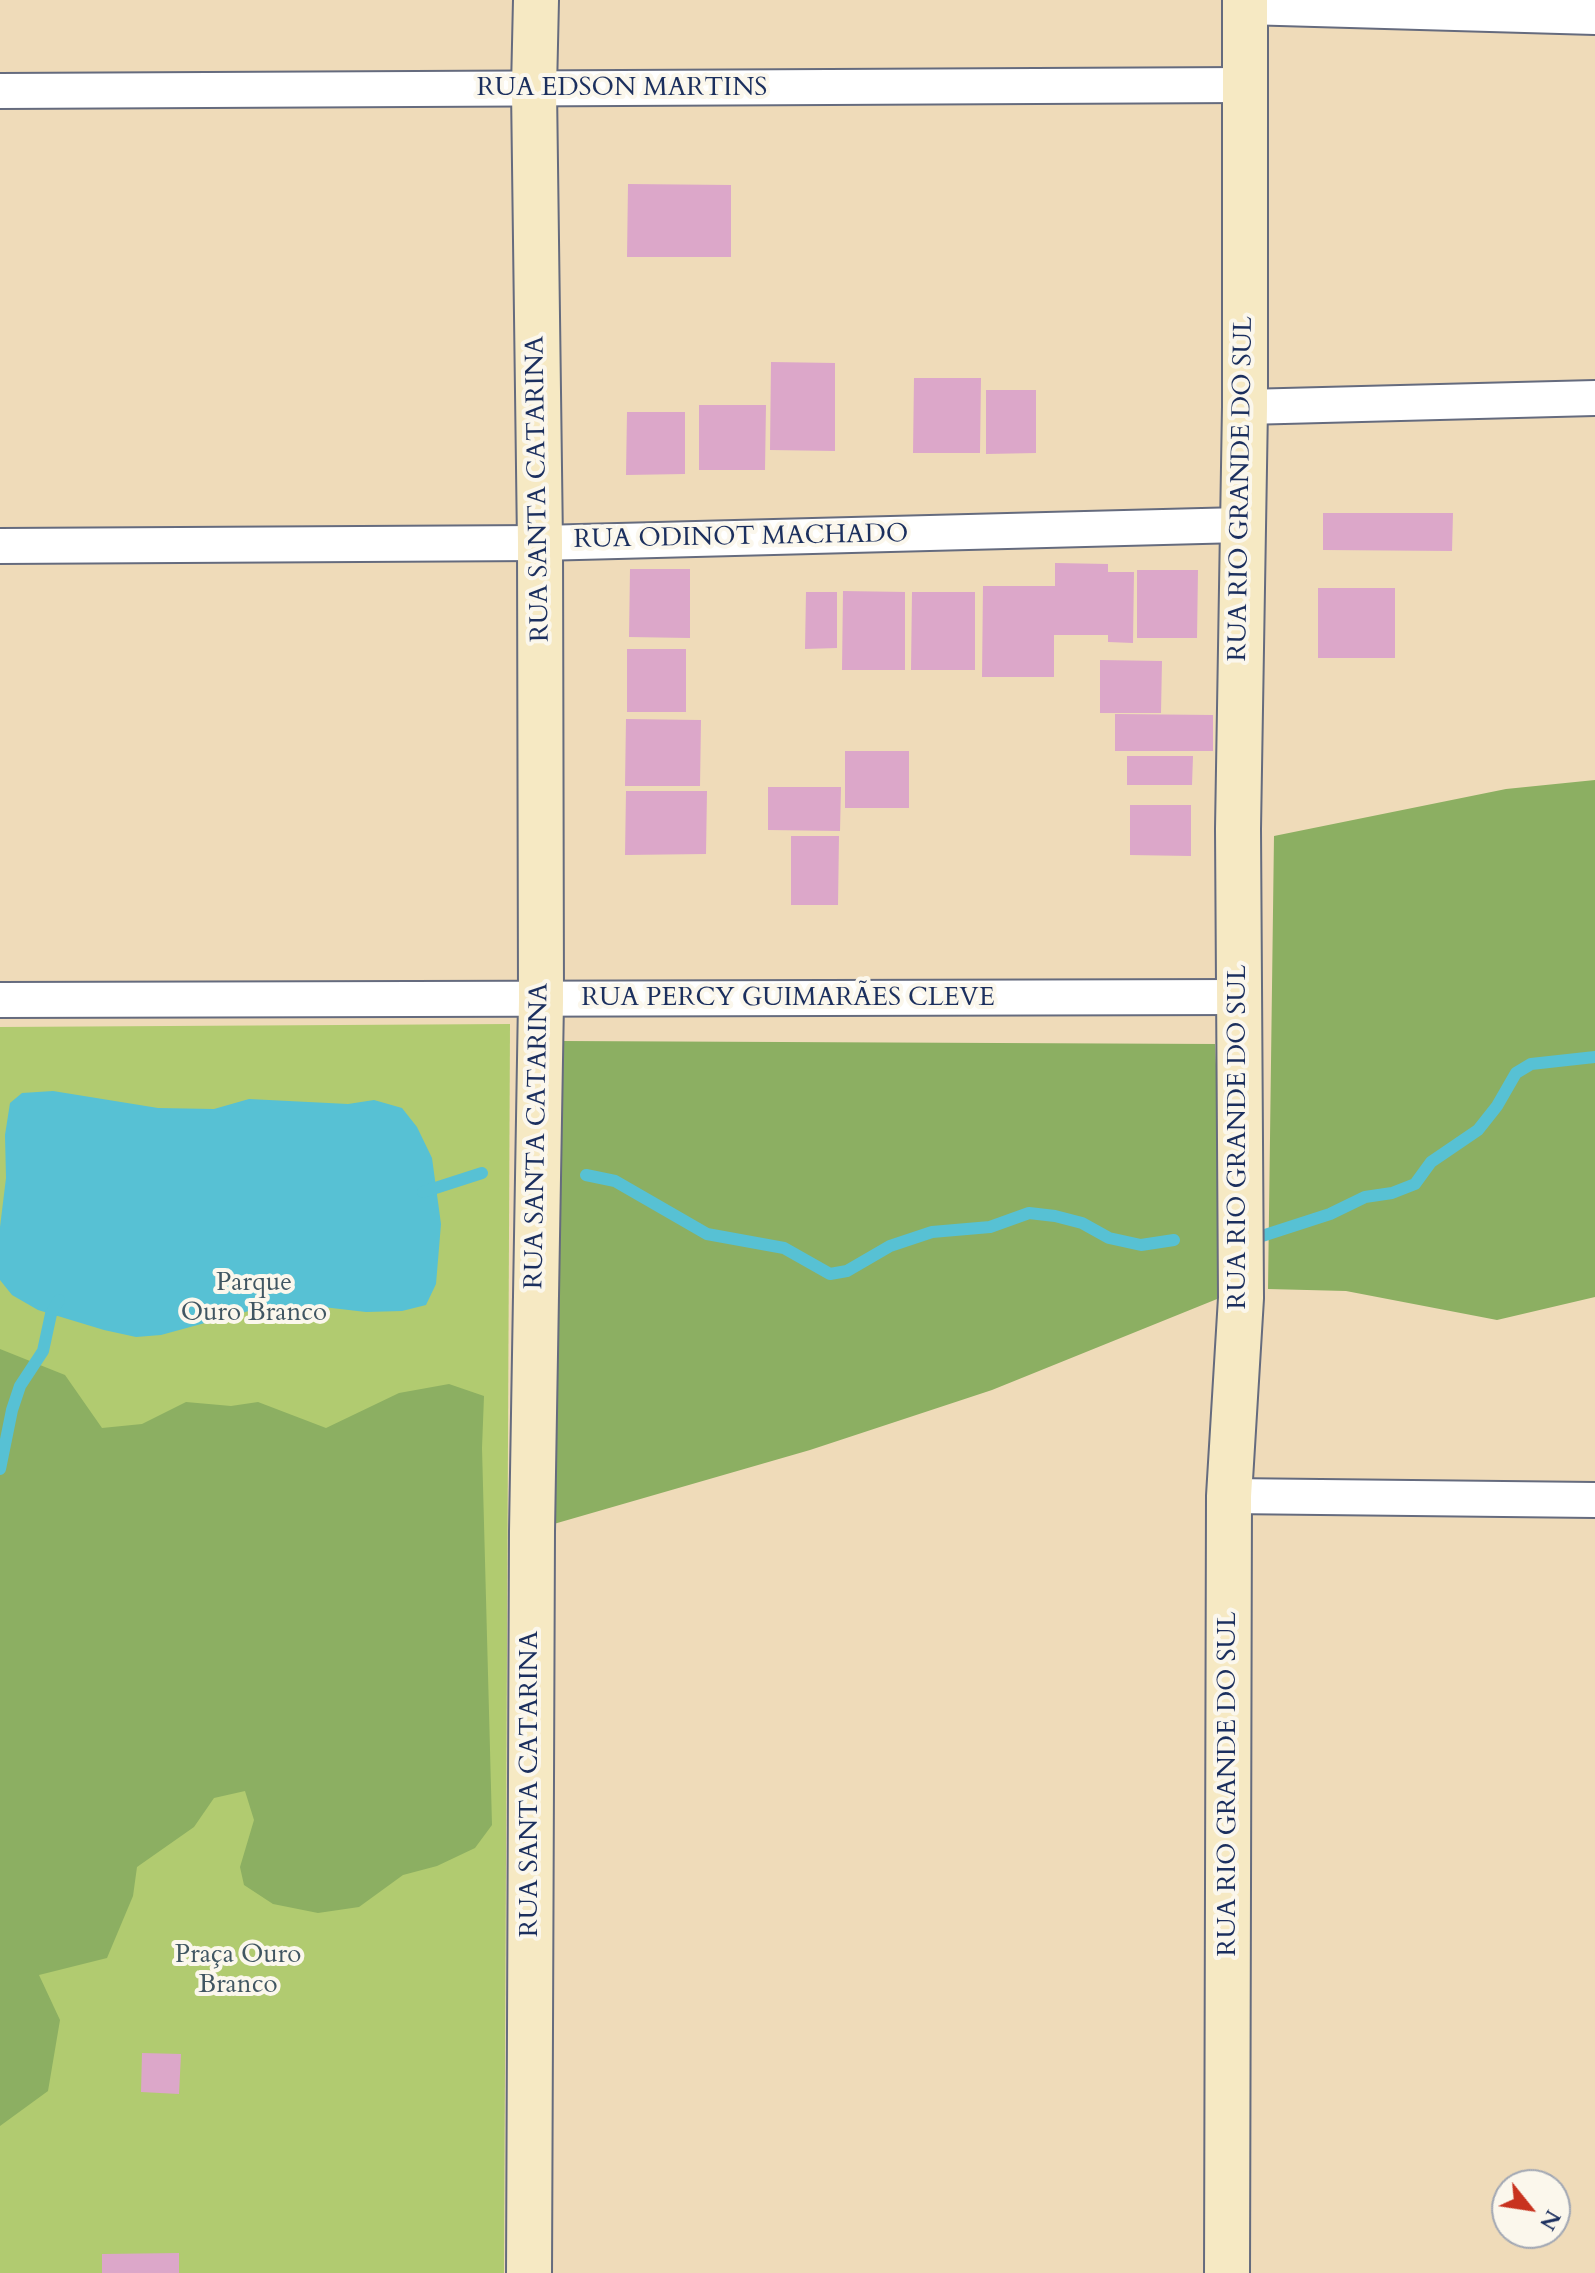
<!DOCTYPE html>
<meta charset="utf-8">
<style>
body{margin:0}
#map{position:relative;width:1595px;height:2273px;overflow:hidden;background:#efdbb9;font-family:Cardo,serif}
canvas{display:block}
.north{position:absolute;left:1491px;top:2169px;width:80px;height:80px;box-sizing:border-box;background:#fbf7ec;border:2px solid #a1a7b3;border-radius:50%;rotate:120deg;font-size:22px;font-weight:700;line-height:32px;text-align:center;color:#1b2f5e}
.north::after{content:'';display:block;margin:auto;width:28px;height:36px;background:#c8321e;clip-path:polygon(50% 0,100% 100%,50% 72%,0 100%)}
</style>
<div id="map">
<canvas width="1595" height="2273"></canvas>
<div class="north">N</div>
</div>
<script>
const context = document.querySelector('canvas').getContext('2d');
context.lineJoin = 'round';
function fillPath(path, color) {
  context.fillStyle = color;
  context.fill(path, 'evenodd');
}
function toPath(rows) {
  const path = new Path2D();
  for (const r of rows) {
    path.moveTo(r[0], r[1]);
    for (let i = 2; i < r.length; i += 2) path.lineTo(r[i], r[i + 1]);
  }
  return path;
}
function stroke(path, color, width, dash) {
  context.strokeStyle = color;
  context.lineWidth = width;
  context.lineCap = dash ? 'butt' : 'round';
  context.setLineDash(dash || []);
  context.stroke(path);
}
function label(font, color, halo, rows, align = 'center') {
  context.font = font + ' Cardo,serif';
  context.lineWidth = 8;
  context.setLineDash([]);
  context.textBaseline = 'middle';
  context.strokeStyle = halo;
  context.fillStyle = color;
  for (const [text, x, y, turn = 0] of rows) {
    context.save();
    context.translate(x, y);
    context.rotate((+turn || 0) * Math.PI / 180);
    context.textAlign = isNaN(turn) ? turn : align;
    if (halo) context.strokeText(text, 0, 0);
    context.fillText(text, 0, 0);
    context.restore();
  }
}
fillPath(toPath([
 [510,1024,504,2273,0,2273,0,1027]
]), '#b1cb70');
fillPath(toPath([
 [1595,780,1595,1297,1497,1320,1346,1291,1268,1289,1274,836,1506,789],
 [563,1041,1215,1044,1227,1295,992,1390,810,1450,533,1530],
 [0,1349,65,1375,102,1428,142,1424,186,1402,231,1406,258,1402,326,1428,399,1393,449,1384,484,1396,482,1448,492,1825,475,1848,437,1866,403,1875,359,1907,318,1913,273,1904,244,1885,240,1867,254,1820,245,1791,214,1798,194,1827,137,1867,133,1896,107,1958,39,1975,60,2020,48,2091,0,2126]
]), '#8caf62');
fillPath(toPath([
 [53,1091,158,1108,214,1109,249,1099,348,1104,374,1100,402,1108,417,1127,432,1158,441,1224,436,1284,426,1305,402,1311,366,1312,323,1307,256,1309,161,1335,136,1337,104,1330,38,1310,12,1295,0,1280,0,1227,6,1178,5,1135,10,1103,22,1093]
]), '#57c1d4');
stroke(toPath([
 [586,1175,615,1181,707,1234,784,1248,830,1274,847,1271,890,1246,932,1232,990,1227,1029,1213,1055,1216,1082,1223,1109,1238,1141,1245,1174,1240],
 [423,1192,482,1173],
 [1262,1236,1330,1214,1365,1197,1392,1193,1415,1184,1431,1162,1478,1130,1497,1106,1516,1073,1531,1064,1595,1057],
 [0,1469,12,1410,20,1386,43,1351,51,1314,59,1300]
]), '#57c1d4', 12);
fillPath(toPath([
 [628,184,731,185,731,257,627,257],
 [771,362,835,363,835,451,770,450],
 [914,378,981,378,980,453,913,453],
 [986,390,1036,390,1036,453,986,454],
 [699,405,766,405,765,470,699,470],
 [627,412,685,412,685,474,626,475],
 [1323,513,1453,513,1452,551,1323,550],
 [1055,563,1108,564,1108,572,1134,572,1133,643,1108,642,1108,635,1054,635,1054,677,982,677,983,586,1055,586],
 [630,569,690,569,690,638,629,637],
 [1137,570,1198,570,1197,638,1137,638],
 [1318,588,1395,588,1395,658,1318,658],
 [843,591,905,592,905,670,842,670],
 [806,592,837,592,837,648,805,649],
 [912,592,975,592,975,670,911,670],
 [627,649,686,649,686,712,627,712],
 [1100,660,1162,661,1161,713,1100,713],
 [1115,714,1213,715,1213,751,1115,751],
 [626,719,701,720,700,786,625,786],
 [845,751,909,751,909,808,845,808],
 [1127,756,1193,756,1192,785,1127,785],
 [768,787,841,787,840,831,768,830],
 [626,791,707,791,706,854,625,855],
 [1130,805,1191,805,1191,856,1130,855],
 [791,836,839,836,838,905,791,905],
 [142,2053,181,2054,179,2094,141,2092],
 [179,2253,179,2273,102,2273,102,2254]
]), '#dca7c9');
const street = toPath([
 [1245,7,1595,17],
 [0,91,1244,85],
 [1245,407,1595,398],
 [0,546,540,543,1241,525],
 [0,1000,1240,997],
 [1229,1496,1595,1500]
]);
const secondary = toPath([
 [529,2273,532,1531,541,1001,540,543,534,89,536,0],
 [1227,2273,1229,1496,1241,1298,1238,829,1245,407,1245,0]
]);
stroke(street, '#656b7e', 38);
stroke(secondary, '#656b7e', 48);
stroke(street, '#fff', 34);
stroke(secondary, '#f6e9c3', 44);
label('26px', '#1b2f5e', '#fbf7ec', [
 ["RUA EDSON MARTINS",622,89],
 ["RUA SANTA CATARINA",539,489,-91],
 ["RUA RIO GRANDE DO SUL",1242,489,-89],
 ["RUA ODINOT MACHADO",741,538,-1],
 ["RUA PERCY GUIMARÃES CLEVE",788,999],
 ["RUA SANTA CATARINA",538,1136,-89],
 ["RUA RIO GRANDE DO SUL",1239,1137,-90],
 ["RUA SANTA CATARINA",531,1784,-90],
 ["RUA RIO GRANDE DO SUL",1229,1784,-90]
]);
label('26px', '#405662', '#fbf7ec', [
 ["Parque",254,1284],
 ["Ouro Branco",254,1314],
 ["Praça Ouro",238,1956],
 ["Branco",238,1986]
]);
</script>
